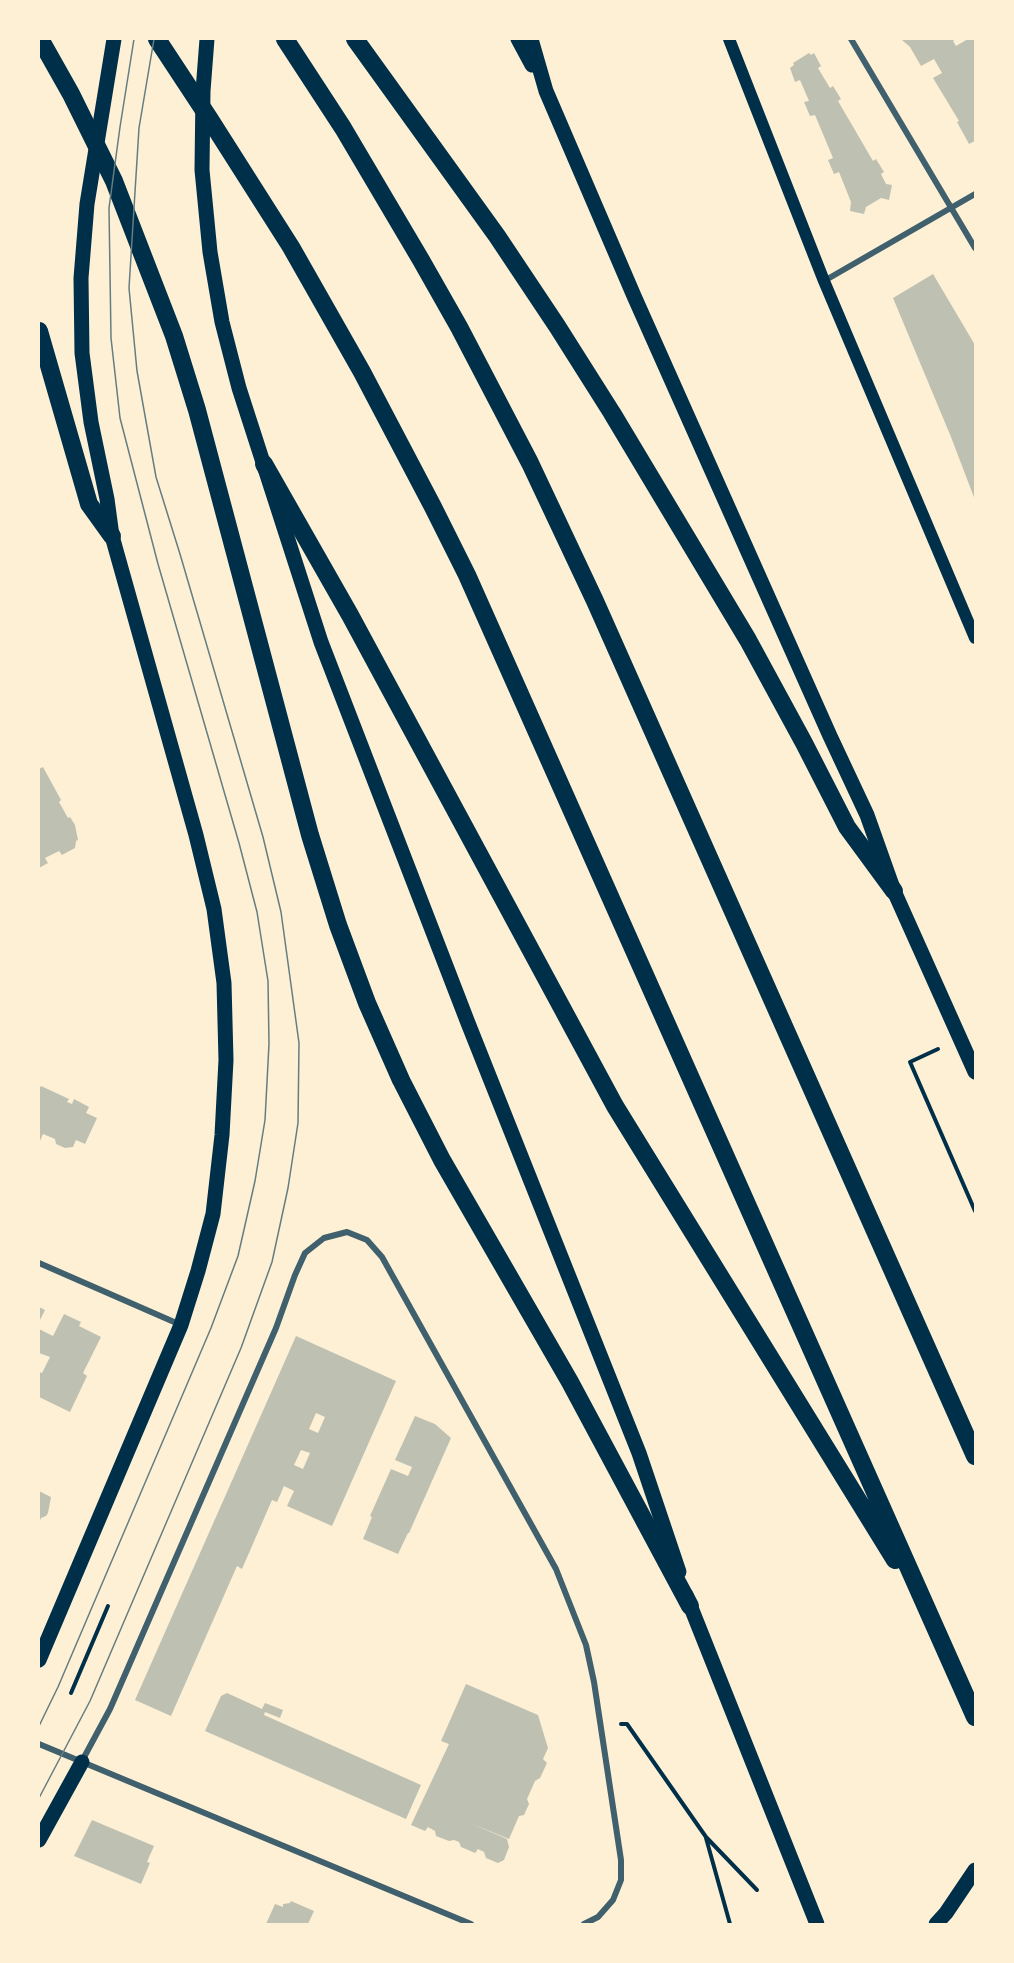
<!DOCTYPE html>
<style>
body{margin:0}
#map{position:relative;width:1014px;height:1963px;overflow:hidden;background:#fdf0d5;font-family:Helvetica,sans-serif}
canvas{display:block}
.frame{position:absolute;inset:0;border:40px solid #fdf0d5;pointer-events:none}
</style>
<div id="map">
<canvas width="1014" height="1963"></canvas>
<div class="frame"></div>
</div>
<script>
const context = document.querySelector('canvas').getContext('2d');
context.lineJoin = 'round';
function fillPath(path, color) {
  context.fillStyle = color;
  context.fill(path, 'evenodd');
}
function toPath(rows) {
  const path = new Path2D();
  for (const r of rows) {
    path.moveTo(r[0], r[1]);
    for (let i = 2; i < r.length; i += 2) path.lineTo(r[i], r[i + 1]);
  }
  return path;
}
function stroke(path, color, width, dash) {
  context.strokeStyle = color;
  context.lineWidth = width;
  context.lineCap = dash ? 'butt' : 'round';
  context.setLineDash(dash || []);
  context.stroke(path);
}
fillPath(toPath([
 [901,39,956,39,953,41,956,46,968,39,975,39,975,141,969,144,957,122,959,121,933,78,942,73,934,59,921,66,910,47],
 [809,53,811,55,814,53,821,66,818,68,830,88,833,86,841,99,838,101,873,161,876,159,884,172,881,174,886,184,892,185,889,200,881,198,866,207,864,214,850,211,851,202,839,172,834,174,828,160,833,158,815,115,810,116,804,102,809,101,800,80,795,82,790,68,794,65,793,63],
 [933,274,975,345,975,500,951,437,893,298],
 [43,767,61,800,59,802,68,818,70,817,75,825,78,840,76,841,75,848,62,855,59,851,45,858,48,863,39,868,39,769],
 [41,1086,69,1099,67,1102,72,1104,74,1099,89,1107,86,1113,97,1118,85,1144,76,1140,73,1147,65,1148,56,1144,55,1139,43,1134,39,1143,39,1089],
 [39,1307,45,1310,39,1322],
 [64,1314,81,1322,79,1326,101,1337,83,1373,87,1376,70,1412,39,1397,39,1372,42,1373,50,1357,39,1353,39,1329,53,1336],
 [296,1336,396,1381,332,1526,287,1506,294,1491,284,1486,277,1502,272,1500,242,1569,237,1566,171,1716,135,1700],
 [316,1413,325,1417,318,1433,309,1429],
 [301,1450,310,1453,303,1469,294,1465],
 [415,1416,435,1424,451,1438,409,1533,408,1533,398,1554,363,1539,372,1517,370,1516,391,1469,408,1476,412,1467,395,1460],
 [39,1491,51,1497,48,1513,46,1516,41,1518,39,1523],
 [466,1684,538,1715,548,1748,543,1759,547,1763,540,1778,535,1781,527,1799,529,1804,524,1815,519,1816,509,1839,470,1823,507,1839,509,1847,504,1860,498,1863,486,1858,484,1852,478,1849,475,1853,461,1847,459,1842,454,1840,449,1841,436,1836,435,1831,428,1827,425,1831,411,1825,449,1744,441,1741],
 [227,1693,262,1709,265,1703,283,1710,280,1718,265,1712,264,1715,421,1785,406,1819,205,1731,221,1696],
 [92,1820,154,1846,147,1862,150,1863,141,1884,74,1856],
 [291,1901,314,1911,308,1924,266,1924,275,1904,283,1907,283,1904,290,1903]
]), '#bec0b2');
stroke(toPath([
 [938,1049,910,1062,975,1211],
 [71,1693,108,1606],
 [621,1724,627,1724,706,1837,757,1890],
 [706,1838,730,1924]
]), '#003049', 4);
stroke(toPath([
 [851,39,975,248],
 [824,281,975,194],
 [39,1263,181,1325],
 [39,1744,471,1924],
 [82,1761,110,1709,276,1328,295,1275,305,1253,324,1238,347,1232,367,1240,382,1257,556,1569,586,1645,594,1682,621,1860,621,1880,613,1900,598,1917,584,1924]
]), '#3f606c', 6);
stroke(toPath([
 [729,39,824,281,975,638]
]), '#003049', 12);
stroke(toPath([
 [207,39,203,91,202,170,210,252,222,322,239,388,321,642,468,1023,639,1453,679,1572],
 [518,39,532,65],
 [531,39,546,91,634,296,830,736,867,815,894,891,975,1072],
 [686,1595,817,1924],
 [39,1660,181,1325,198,1271,213,1214,222,1135,226,1060,224,983,214,909,196,835,112,536,107,499,91,422,82,353,81,278,87,204,114,39],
 [39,1840,82,1762],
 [936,1924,946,1913,975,1870]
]), '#003049', 15);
stroke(toPath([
 [40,39,71,94,114,181,174,336,197,410,310,835,338,925,367,1003,401,1080,442,1160,570,1382,690,1606],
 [157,39,209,118,291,247,362,372,433,507,467,575,975,1717],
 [285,39,343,128,421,260,459,327,530,463,595,601,975,1456],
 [355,39,497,236,557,326,612,413,748,640,804,743,847,827,894,891],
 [39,331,89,504,112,536],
 [264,464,350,615,615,1106,895,1560]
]), '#003049', 18);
stroke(toPath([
 [39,1726,58,1687,211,1328,238,1256,255,1181,265,1120,269,1044,268,981,257,912,239,843,158,564,120,418,111,338,109,208,120,127,134,39],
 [39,1798,90,1701,241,1348,272,1262,288,1188,298,1123,299,1043,281,912,263,837,180,554,156,477,137,371,129,288,139,128,154,39]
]), '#657d81', 1.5);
</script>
